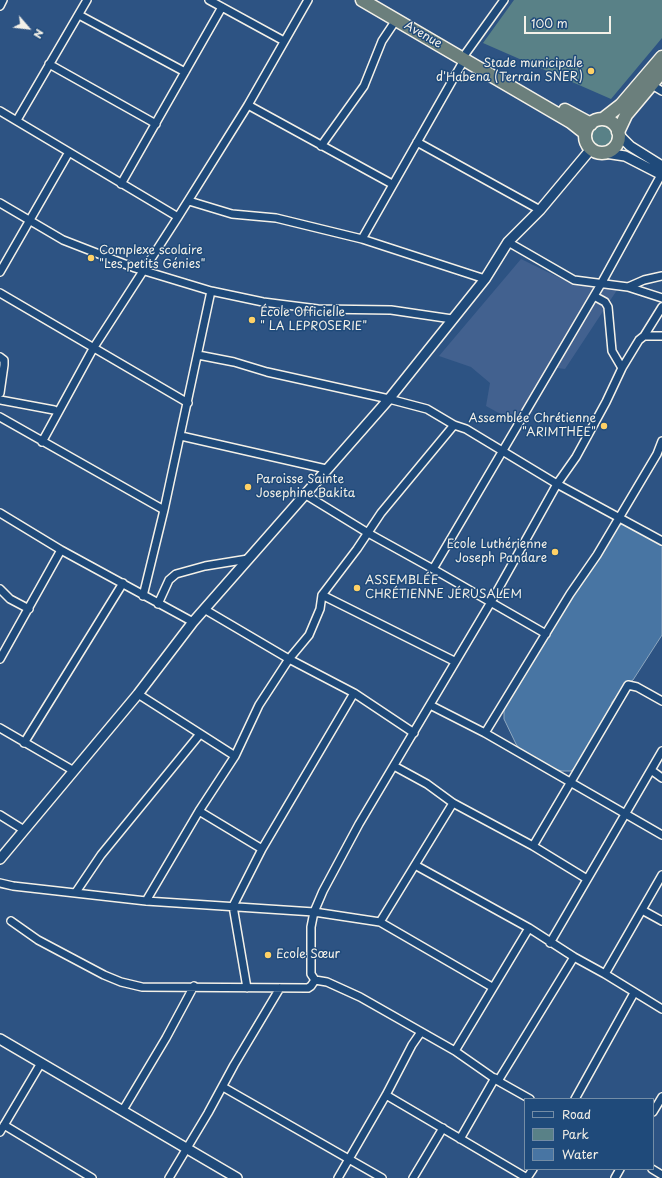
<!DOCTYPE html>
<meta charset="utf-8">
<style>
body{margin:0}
#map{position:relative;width:662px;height:1178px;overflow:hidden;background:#2d5383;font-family:"Playpen Sans",sans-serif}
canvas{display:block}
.legend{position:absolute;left:524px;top:1098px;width:130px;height:72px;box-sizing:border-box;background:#1f4a7a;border:1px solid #748da6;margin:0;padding:5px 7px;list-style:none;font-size:12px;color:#f4f1e8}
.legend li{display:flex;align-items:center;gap:8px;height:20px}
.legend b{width:20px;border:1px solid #748da6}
.north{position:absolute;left:8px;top:8px;width:40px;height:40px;-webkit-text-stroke:3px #1f4a7a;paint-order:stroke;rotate:118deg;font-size:11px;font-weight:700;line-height:16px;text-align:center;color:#f4f1e8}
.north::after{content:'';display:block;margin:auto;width:14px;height:18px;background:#f4f1e8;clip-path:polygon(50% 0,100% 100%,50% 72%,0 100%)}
.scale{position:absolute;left:524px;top:16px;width:87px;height:18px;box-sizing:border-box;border:2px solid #f4f1e8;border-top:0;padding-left:5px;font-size:12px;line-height:14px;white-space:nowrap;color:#f4f1e8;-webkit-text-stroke:3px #1f4a7a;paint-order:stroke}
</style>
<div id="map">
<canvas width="662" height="1178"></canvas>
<ul class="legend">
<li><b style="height:5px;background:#1f4a7a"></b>Road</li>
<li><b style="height:11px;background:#598187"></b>Park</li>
<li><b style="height:11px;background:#4875a3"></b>Water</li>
</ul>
<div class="north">N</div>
<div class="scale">100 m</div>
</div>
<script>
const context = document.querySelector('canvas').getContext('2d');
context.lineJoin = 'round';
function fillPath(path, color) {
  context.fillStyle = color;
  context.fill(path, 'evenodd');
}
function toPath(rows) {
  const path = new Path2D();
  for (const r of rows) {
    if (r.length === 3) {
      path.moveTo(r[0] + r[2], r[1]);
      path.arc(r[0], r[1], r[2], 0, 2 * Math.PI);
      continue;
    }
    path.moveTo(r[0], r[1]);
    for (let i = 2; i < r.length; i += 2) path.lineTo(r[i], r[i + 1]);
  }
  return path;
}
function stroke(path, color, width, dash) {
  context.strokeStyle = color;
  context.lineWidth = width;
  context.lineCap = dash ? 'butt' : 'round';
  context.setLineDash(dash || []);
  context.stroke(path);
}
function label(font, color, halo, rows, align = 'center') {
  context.font = font + ' "Playpen Sans",sans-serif';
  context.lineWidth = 3;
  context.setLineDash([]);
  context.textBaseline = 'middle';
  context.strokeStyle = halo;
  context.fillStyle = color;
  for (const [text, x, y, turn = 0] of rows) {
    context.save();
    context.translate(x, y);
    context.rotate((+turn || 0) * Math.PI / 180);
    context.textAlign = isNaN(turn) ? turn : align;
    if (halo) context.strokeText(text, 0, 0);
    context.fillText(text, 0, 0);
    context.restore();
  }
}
fillPath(toPath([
 [521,259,562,279,621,284,565,369,549,367,515,422,486,406,490,383,471,367,439,356]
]), '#42618f');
fillPath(toPath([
 [514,0,662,0,662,38,611,99,483,43],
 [602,135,11]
]), '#598187');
const water = toPath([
 [622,524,662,545,662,635,633,680,626,684,612,702,611,710,577,766,571,771,562,771,551,768,521,751,516,744,504,719,504,705,565,604,617,527,622,524]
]);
fillPath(water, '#4875a3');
stroke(water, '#8da7bf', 1);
const street = toPath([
 [209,0,284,41],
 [0,6,3,0],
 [79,15,185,72],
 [466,53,504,0],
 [49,64,156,124],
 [652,85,662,91],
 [248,105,392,184],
 [0,111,178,217],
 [17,120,87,0],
 [417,142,540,210],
 [321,146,364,86,382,41,396,20],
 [121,184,222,7],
 [189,201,232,214,276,218,362,239,485,279],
 [0,203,63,240,135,268,211,291,263,302,318,309,391,310,452,319],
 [362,239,464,60],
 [508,242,574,280,628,287,644,280,662,276],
 [0,272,69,152],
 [628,287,662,298],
 [0,293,188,403],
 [594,296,605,302,608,307,612,351,622,368],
 [644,336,662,307],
 [198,355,234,362,267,372,389,399,427,409,454,425,466,429,557,484,662,541],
 [0,357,4,360,4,365,0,393],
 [0,400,54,410],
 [0,417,164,510,211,291],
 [181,436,326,469],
 [42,442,94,347,178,217,248,105,308,0],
 [306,495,368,533,433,569,546,634],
 [0,513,61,550,193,622],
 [433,569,601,284,661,175],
 [0,589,10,599,29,609],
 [322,595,454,661],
 [143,596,164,510],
 [158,604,169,580,176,574,205,566,248,559],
 [204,609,289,659,354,693,414,733],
 [0,659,61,550],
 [138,694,235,756],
 [430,705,485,733,662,835],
 [0,728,74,771],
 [485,733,570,594,597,555,657,454,662,441],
 [24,743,123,583],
 [394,766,427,784,453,803,533,846,587,879],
 [651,770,662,778],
 [199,811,262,849],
 [0,815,24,830],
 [533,846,628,685,637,687,662,701],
 [415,865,529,928,574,957,605,974,662,1009],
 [0,883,13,886,146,901,314,912,380,922,492,987],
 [76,892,101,855,200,734],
 [146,901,199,811,235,756,259,705,289,659,309,635,320,609,322,595,357,549,381,513,454,425],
 [642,910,662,921],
 [11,921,38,940,104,975,121,982,142,987,308,988,311,986,315,980],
 [380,922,453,803],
 [550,943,662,751],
 [605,974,662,875],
 [315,980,311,974,311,927,314,912,323,891,359,824,491,602,557,484,576,457,606,402,622,368,639,340,644,336,662,336],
 [315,980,327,982,360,997,455,1051,498,1081,530,1099],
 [247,988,233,906,262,849,354,693],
 [455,1051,529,928],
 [498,1081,574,957],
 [223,1087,382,1178],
 [386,1095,527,1178],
 [575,1099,634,993],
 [123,1110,166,1038,194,986],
 [653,1112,662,1097],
 [4,1125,92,1178],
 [0,1132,41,1063],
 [460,1139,495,1078],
 [652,1169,662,1175],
 [169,1178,208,1113,234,1065,280,988],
 [338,1178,386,1095,412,1045,421,1032],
 [413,1178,443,1128],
 [527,1178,533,1169],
 [615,1178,620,1169]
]);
const secondary = toPath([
 [619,135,630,146,662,166],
 [605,153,625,156,662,175],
 [0,859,138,694,193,622,389,399,485,279,508,242,540,210,591,149],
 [0,1039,237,1178]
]);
const highway = toPath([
 [362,0,571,122,585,133],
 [565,110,591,124],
 [603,119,621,105,662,57],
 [602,136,17],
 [618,132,626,115,662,72]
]);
stroke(street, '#f4f1e8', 10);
stroke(secondary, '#f4f1e8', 12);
stroke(highway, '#f4f1e8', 15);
stroke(street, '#1f4a7a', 7);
stroke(secondary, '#1f4a7a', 9);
stroke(highway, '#6b7f7c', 12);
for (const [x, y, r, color] of [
 [591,71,4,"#ffd166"],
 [91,258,4,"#ffd166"],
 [252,320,4,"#ffd166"],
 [604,426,4,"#ffd166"],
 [248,487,4,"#ffd166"],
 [555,552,4,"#ffd166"],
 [357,588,4,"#ffd166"],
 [268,955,4,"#ffd166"]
]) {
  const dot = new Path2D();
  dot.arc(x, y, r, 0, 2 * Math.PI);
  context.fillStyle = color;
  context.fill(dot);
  stroke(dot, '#1f4a7a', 1.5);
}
label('12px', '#f4f1e8', '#1f4a7a', [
 ["Avenue",423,35,30]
]);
label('12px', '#f4f1e8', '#1f4a7a', [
 ["Stade municipale",583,64,"right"],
 ["d'Habena (Terrain SNER)",583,78,"right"],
 ["Complexe scolaire",99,251],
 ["\"Les petits Génies\"",99,265],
 ["École Officielle",260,313],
 ["\" LA LEPROSERIE\"",260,327],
 ["Assemblée Chrétienne",596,419,"right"],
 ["\"ARIMTHEE\"",596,433,"right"],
 ["Paroisse Sainte",256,480],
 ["Josephine Bakita",256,494],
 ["Ecole Luthérienne",547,545,"right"],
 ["Joseph Pandare",547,559,"right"],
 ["ASSEMBLÉE",365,581],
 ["CHRÉTIENNE JÉRUSALEM",365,595],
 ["Ecole Sœur",276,955]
], 'left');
</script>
